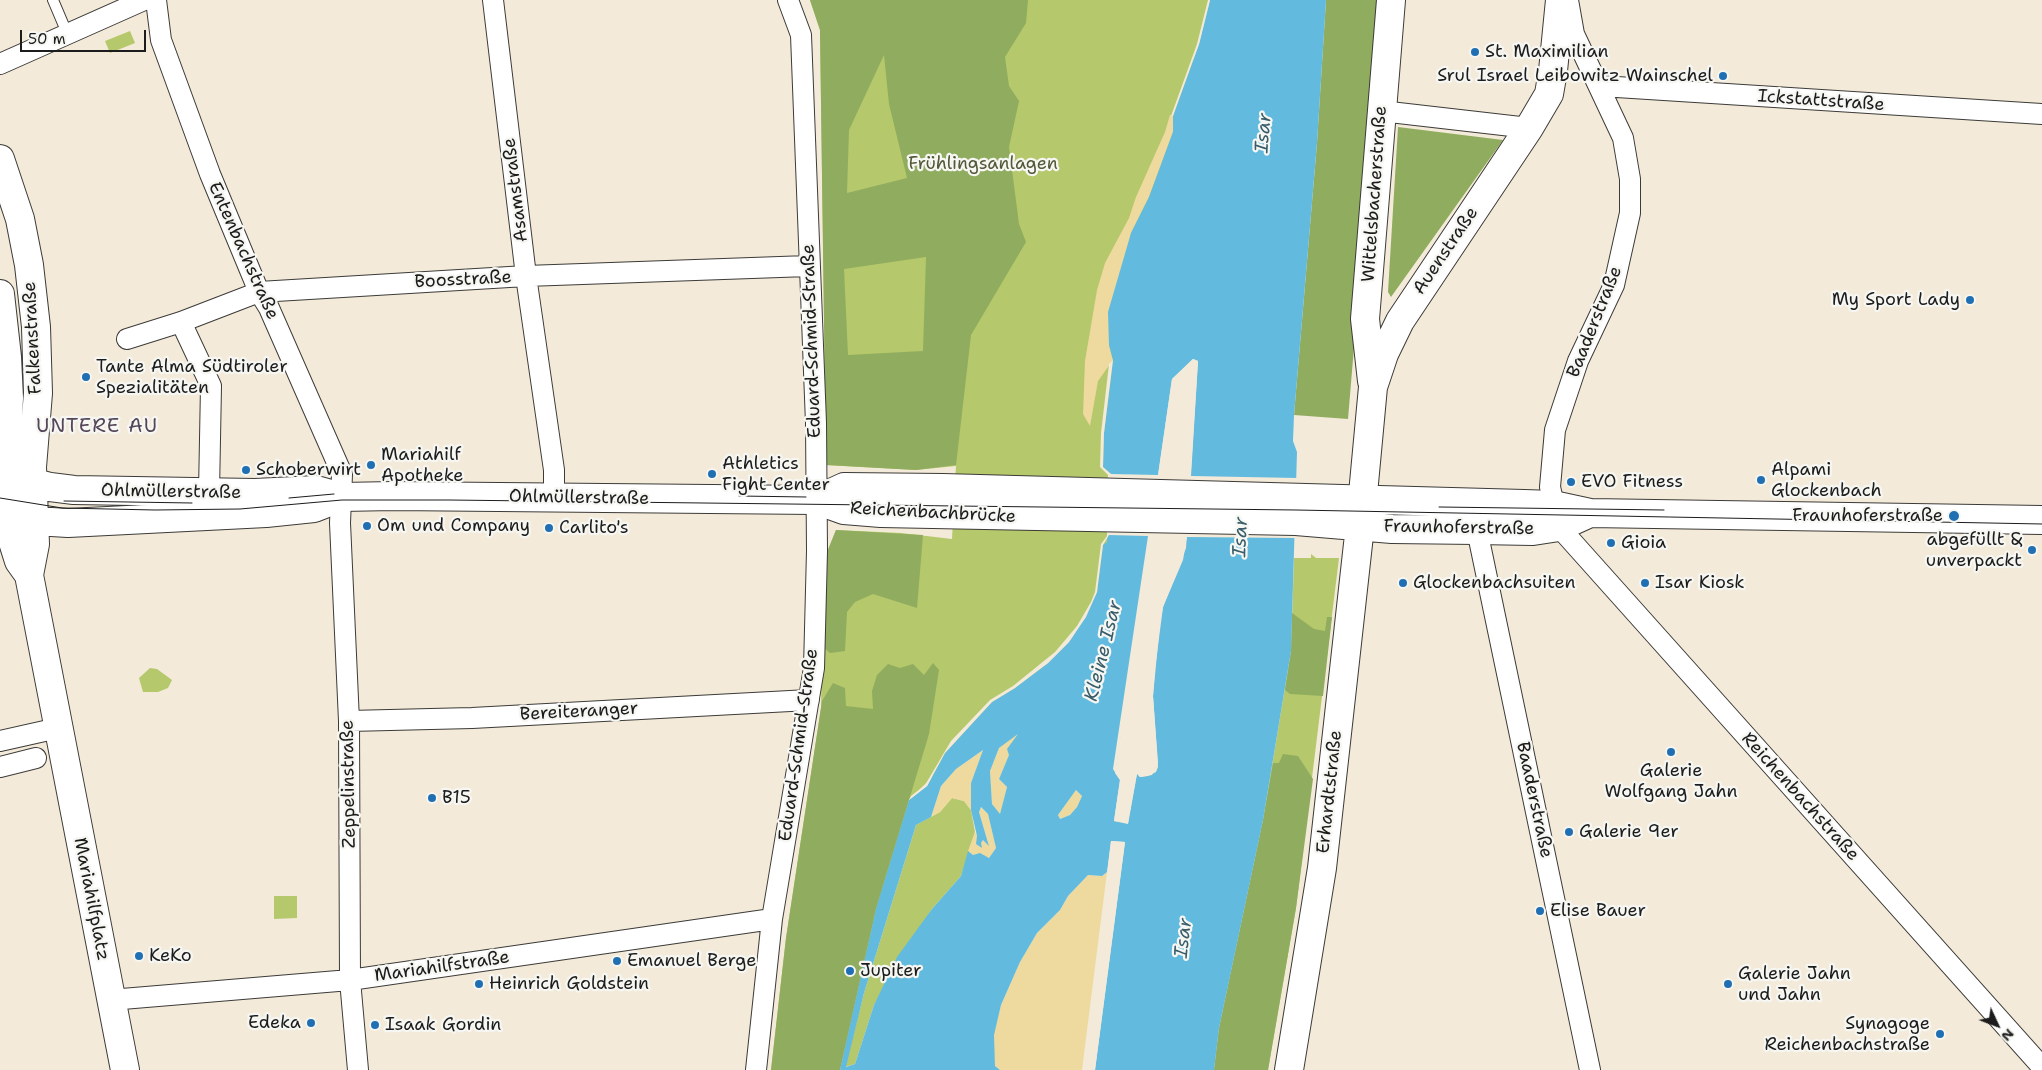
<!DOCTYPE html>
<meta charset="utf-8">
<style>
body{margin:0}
#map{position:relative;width:2042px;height:1070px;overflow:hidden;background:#f3ead9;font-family:"Shantell Sans",sans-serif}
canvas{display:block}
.north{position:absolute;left:1972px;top:1000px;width:50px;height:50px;-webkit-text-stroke:4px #f6f6f2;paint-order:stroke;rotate:133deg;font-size:14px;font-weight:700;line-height:20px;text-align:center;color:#1c1c1c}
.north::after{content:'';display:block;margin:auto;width:18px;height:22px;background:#1c1c1c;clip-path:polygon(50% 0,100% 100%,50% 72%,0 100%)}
.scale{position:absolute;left:20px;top:30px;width:126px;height:22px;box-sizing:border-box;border:2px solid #1c1c1c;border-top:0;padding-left:6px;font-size:15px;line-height:18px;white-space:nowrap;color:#1c1c1c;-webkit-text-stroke:4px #f6f6f2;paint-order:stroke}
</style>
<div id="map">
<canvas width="2042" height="1070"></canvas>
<div class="north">N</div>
<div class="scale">50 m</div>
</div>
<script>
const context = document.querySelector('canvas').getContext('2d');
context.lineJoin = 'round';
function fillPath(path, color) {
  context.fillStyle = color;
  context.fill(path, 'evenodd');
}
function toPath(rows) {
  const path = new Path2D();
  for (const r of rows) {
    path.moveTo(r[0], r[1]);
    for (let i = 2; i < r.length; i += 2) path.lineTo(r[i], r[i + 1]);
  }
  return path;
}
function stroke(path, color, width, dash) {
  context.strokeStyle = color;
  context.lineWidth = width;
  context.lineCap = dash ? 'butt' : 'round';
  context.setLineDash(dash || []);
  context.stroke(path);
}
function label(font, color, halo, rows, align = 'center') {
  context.font = font + ' "Shantell Sans",sans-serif';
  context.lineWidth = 4.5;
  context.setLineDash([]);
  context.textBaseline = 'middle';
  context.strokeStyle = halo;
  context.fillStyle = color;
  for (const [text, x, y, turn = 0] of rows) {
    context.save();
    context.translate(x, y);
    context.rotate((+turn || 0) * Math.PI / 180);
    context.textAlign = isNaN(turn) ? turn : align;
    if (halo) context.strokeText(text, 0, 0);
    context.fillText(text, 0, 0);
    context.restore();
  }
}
fillPath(toPath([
 [810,0,1210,0,1113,360,1109,537,1097,592,1069,642,909,800,840,1070,771,1070,786,938,821,708,823,562,836,530,901,533,952,539,956,466,916,470,826,465,820,30],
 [130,31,135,43,110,53,105,41],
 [1311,554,1316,558,1339,558,1296,908,1268,1070,1214,1070,1219,1028,1263,820,1291,651,1294,558,1311,558],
 [150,668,157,669,172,680,168,688,158,692,143,692,139,678],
 [952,798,964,801,971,810,975,832,961,876,932,909,874,1005,855,1064,845,1067,864,993,916,825,940,812],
 [274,896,297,896,297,918,274,919]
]), '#b5c86b');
fillPath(toPath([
 [810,0,1028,0,1026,23,1005,57,1009,86,1019,101,1009,147,1019,224,1026,242,971,335,956,465,916,470,826,465,820,30],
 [884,55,889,104,907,178,847,193,849,130],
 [926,257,923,351,848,355,844,269],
 [1326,0,1383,0,1348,419,1294,415,1317,143],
 [1398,127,1503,140,1391,297,1388,292],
 [836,530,923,535,917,608,873,594,855,602,847,612,845,651,830,653,822,646,823,562],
 [1292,613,1314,629,1325,631,1327,617,1332,617,1323,696,1290,694,1285,690,1291,651],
 [933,663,939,670,929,734,876,909,840,1070,771,1070,786,938,822,701,833,683,845,688,846,706,873,709,872,691,877,675,888,664,900,668,913,664,924,675],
 [1283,754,1298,756,1313,779,1296,908,1268,1070,1214,1070,1219,1028,1263,820,1273,763,1279,763]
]), '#90ac5f');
fillPath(toPath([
 [1170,115,1173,116,1173,132,1149,197,1131,233,1109,345,1113,360,1098,381,1090,426,1083,414,1085,361,1097,290,1105,263,1129,218,1136,197,1165,132],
 [1019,732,999,779,1007,787,1000,815,992,804,990,771,999,748],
 [983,750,971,783,971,810,964,801,952,798,940,812,931,817,941,786,956,769],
 [1076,790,1082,796,1077,807,1070,815,1060,819,1058,815],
 [980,807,988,814,996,848,989,858,973,855,968,851,975,832,981,843,983,840,989,845,979,812],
 [1107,872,1082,1070,1000,1070,995,1066,993,1035,1001,1005,1020,962,1037,933,1060,910,1068,896,1088,875,1102,876]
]), '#eeda9e');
fillPath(toPath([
 [1210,0,1326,0,1317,143,1294,415,1293,441,1297,452,1291,651,1263,820,1219,1028,1214,1070,1095,1070,1125,842,1111,841,1107,872,1102,876,1088,875,1068,896,1060,910,1037,933,1020,962,1001,1005,994,1035,995,1066,1000,1070,840,1070,876,909,909,800,927,786,945,753,992,702,1015,688,1048,663,1069,642,1085,617,1097,592,1103,545,1107,542,1111,474,1103,467,1104,433,1113,360,1109,345,1108,312,1131,233,1149,197,1173,132,1173,116,1199,44],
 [1193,359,1198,361,1186,548,1163,607,1155,669,1153,696,1158,763,1152,775,1140,777,1137,773,1128,823,1114,821,1120,780,1115,773,1172,379],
 [1018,734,1007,749,1009,755,999,779,1007,787,1000,814,992,804,990,771,999,748],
 [983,750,971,783,971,810,977,836,976,844,982,848,981,843,983,840,989,846,979,812,981,807,988,814,996,848,989,858,980,853,973,855,968,851,961,876,932,909,897,957,874,1005,855,1064,846,1067,864,993,916,825,931,817,941,786,956,769],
 [1076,790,1082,796,1077,807,1070,815,1060,819,1058,815]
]), '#62bbdf');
fillPath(toPath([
 [1208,0,1210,0,1199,44,1173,116,1171,116,1197,44],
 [1193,359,1198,361,1191,476,1297,478,1295,538,1187,537,1183,560,1163,607,1160,623,1153,696,1158,767,1156,772,1148,776,1140,777,1137,774,1128,824,1114,821,1120,780,1113,769,1148,536,1109,535,1103,545,1097,592,1086,617,1069,642,1048,663,1015,688,992,702,945,753,927,786,909,800,911,796,925,785,951,741,990,700,1013,686,1055,652,1077,626,1091,602,1095,592,1101,544,1107,536,1108,475,1100,467,1101,433,1109,364,1113,360,1104,433,1103,467,1111,474,1158,475,1172,379],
 [1193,362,1195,362,1184,548,1160,607,1152,669,1151,695,1156,767,1151,773,1144,775,1138,770,1134,771,1126,821,1117,819,1122,780,1116,769,1174,380],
 [1111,841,1125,842,1095,1070,1092,1070,1122,844,1113,843,1110,872,1107,875]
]), '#f3ead9');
const lane = toPath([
 [53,0,67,33]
]);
const street = toPath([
 [156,0,161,40,210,174,259,292,269,308,342,474,340,523,349,721,350,980,358,1070],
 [493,0,526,276,554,470,554,498],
 [1568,0,1574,34,1623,138,1630,179,1630,213,1614,285,1578,361,1555,430,1550,487,1559,527,2042,1067],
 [0,64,144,0],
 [1601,86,2042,114],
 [1381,111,1529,128],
 [181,322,211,386,209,492],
 [127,339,181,322,259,292,526,276,808,266],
 [1477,530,1590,1070],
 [349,721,472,718,809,700],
 [0,741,58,728],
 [0,767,36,758],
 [110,1000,350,980,772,919],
 [756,1070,772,919,814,668,817,551,816,423,801,35,788,0]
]);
const secondary = toPath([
 [0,159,20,219,29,265,36,327,38,393,32,467,35,544,29,575],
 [0,294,7,357,9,398,6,456,13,542,19,561,29,575,125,1070],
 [1372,381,1365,319,1391,0],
 [16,478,50,487,74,490,255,493,316,490,327,493],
 [816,500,844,487,943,488,1524,504,1553,505,1590,513,2042,520],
 [0,519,68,523,266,513,314,508,342,497,393,496,816,500,844,510,881,513,1296,521,1392,529,1477,530,1533,531,1559,527,1590,513],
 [1289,1070,1322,868,1360,526,1373,387,1384,354,1400,321,1529,128,1549,94,1553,71,1560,0]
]);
stroke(lane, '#3c3b38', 12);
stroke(street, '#3c3b38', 22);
stroke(secondary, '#3c3b38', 30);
stroke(lane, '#fff', 10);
stroke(street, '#fff', 20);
stroke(secondary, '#fff', 28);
stroke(toPath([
 [739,496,806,497],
 [0,498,62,508,155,510,240,509,342,500,449,500,1296,510,2042,524],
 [289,498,334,494],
 [64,501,192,503],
 [1439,507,1664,510]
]), '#1c1c1c', 1);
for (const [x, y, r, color] of [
 [1475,52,5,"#1f6fb2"],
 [1723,76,5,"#1f6fb2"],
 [1970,300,5,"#1f6fb2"],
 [86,377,5,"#1f6fb2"],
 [371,465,5,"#1f6fb2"],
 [246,470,5,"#1f6fb2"],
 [712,474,5,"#1f6fb2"],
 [1761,480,5,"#1f6fb2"],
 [1571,482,5,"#1f6fb2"],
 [1954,516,6,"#1f6fb2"],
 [367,526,5,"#1f6fb2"],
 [549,528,5,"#1f6fb2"],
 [1611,543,5,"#1f6fb2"],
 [2032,550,5,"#1f6fb2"],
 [1403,583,5,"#1f6fb2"],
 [1645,583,5,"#1f6fb2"],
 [1671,752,5,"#1f6fb2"],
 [432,798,5,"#1f6fb2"],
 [1569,832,5,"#1f6fb2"],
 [1540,911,5,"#1f6fb2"],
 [139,956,5,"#1f6fb2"],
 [617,961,5,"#1f6fb2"],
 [850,971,5,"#1f6fb2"],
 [479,984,5,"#1f6fb2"],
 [1728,984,5,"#1f6fb2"],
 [311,1023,5,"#1f6fb2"],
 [375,1025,5,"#1f6fb2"],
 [1940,1034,5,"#1f6fb2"]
]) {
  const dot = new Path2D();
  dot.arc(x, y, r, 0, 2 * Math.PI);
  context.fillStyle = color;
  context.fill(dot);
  stroke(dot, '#f6f6f2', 2);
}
label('18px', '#1c1c1c', '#f6f6f2', [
 ["St. Maximilian",1485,52],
 ["Srul Israel Leibowitz Wainschel",1713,76,"right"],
 ["My Sport Lady",1960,300,"right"],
 ["Tante Alma Südtiroler",96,367],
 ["Spezialitäten",96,388],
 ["Mariahilf",381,455],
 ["Apotheke",381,476],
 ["Athletics",722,464],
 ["Fight Center",722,485],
 ["Schoberwirt",256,470],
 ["Alpami",1771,470],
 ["Glockenbach",1771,491],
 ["EVO Fitness",1581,482],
 ["Fraunhoferstraße",1943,516,"right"],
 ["Om und Company",377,526],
 ["Carlito's",559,528],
 ["abgefüllt &",2022,540,"right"],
 ["unverpackt",2022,561,"right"],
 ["Gioia",1621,543],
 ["Glockenbachsuiten",1413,583],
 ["Isar Kiosk",1655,583],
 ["Galerie",1671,771,"center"],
 ["Wolfgang Jahn",1671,792,"center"],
 ["B15",442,798],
 ["Galerie 9er",1579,832],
 ["Elise Bauer",1550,911],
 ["KeKo",149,956],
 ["Emanuel Berge",627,961],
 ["Jupiter",860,971],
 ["Galerie Jahn",1738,974],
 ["und Jahn",1738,995],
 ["Heinrich Goldstein",489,984],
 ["Edeka",301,1023,"right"],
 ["Synagoge",1930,1024,"right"],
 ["Reichenbachstraße",1930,1045,"right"],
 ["Isaak Gordin",385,1025]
], 'left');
label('18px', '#1c1c1c', '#f6f6f2', [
 ["Ickstattstraße",1821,101,4],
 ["Asamstraße",516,190,-97],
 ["Wittelsbacherstraße",1375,194,-86],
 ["Entenbachstraße",243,251,66],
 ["Auenstraße",1446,251,-56],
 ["Boosstraße",463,280,-3],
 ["Baaderstraße",1595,322,-68],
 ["Falkenstraße",33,338,-93],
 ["Eduard-Schmid-Straße",812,341,-92],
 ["Ohlmüllerstraße",171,492,1],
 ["Ohlmüllerstraße",579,498,1],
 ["Reichenbachbrücke",933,513,3],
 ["Fraunhoferstraße",1459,528,1],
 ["Bereiteranger",579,712,-3],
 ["Eduard-Schmid-Straße",799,745,-82],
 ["Zeppelinstraße",349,784,-91],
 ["Erhardtstraße",1330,792,-84],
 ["Reichenbachstraße",1800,797,48],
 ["Baaderstraße",1534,800,78],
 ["Mariahilfplatz",91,899,79],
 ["Mariahilfstraße",442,967,-8]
]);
label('18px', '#525838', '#f6f6f2', [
 ["Frühlingsanlagen",983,164]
]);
label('italic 19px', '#385c6a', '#f6f6f2', [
 ["Isar",1264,133,-85],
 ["Isar",1241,537,-87],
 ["Kleine Isar",1104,651,-76],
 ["Isar",1184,938,-83]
]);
context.letterSpacing = '1px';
label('20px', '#544658', '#f6f6f2', [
 ["UNTERE AU",97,427]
]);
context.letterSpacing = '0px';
</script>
